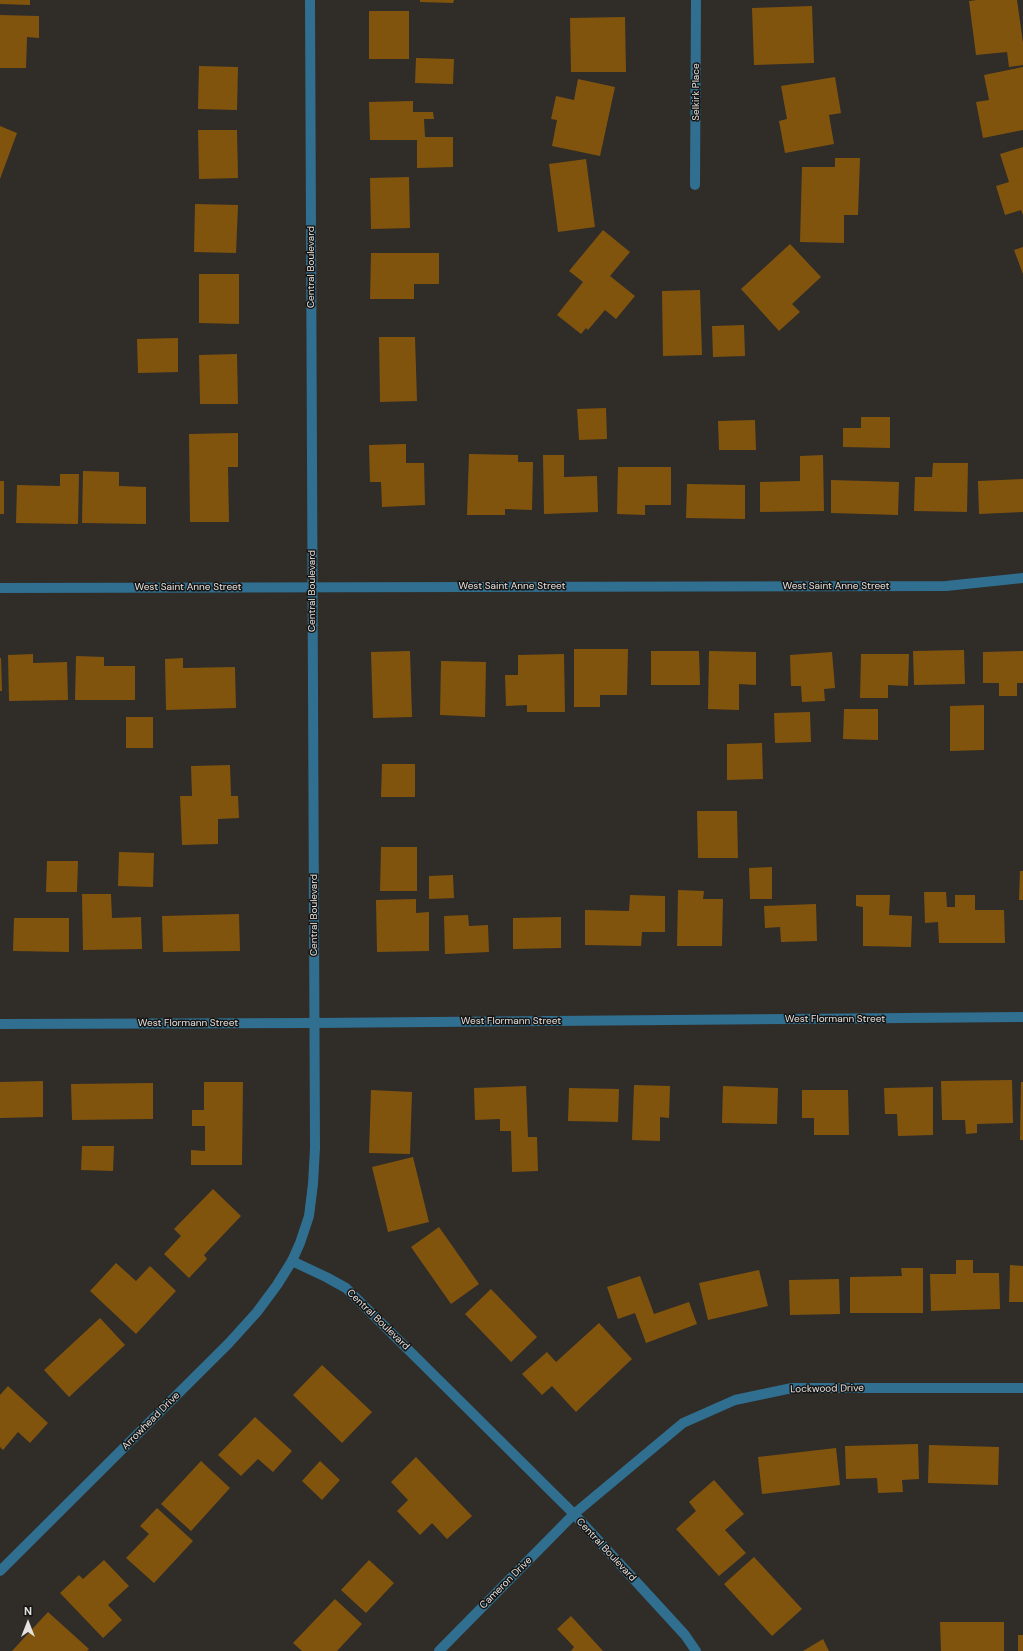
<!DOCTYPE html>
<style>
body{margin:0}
#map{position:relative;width:1023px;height:1651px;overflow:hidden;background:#302c28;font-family:"DM Sans",sans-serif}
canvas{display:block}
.north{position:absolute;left:8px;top:1603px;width:40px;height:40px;-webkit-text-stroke:3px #161513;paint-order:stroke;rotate:0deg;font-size:11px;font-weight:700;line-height:16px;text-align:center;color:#e5e3e1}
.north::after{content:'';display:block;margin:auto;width:14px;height:18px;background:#e5e3e1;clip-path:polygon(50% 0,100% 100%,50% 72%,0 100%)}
</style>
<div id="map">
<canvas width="1023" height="1651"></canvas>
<div class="north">N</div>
</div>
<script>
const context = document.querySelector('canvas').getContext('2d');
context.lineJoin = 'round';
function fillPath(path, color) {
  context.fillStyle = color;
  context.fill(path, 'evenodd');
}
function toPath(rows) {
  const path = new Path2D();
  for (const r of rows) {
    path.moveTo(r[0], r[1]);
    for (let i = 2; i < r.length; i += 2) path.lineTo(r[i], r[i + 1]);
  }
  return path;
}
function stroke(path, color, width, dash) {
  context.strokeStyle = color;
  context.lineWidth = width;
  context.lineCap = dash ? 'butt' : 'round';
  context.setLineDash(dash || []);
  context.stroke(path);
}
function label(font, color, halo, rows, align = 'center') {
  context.font = font + ' "DM Sans",sans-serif';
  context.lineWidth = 3;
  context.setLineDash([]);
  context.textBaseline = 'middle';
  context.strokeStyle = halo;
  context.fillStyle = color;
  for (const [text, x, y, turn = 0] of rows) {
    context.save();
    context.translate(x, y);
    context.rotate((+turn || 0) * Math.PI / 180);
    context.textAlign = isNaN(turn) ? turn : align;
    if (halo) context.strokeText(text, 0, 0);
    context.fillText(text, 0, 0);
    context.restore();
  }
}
fillPath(toPath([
 [0,0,30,0,30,5,0,4],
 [420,0,454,0,453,3,420,2],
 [977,0,1017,0,1023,43,1023,65,1009,67,1007,52,976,55,969,1],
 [812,6,814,63,754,65,752,8],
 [369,11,409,11,409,59,369,59],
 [0,15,39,16,39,38,27,37,26,68,0,68],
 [625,17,626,72,571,72,570,18],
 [416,58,454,59,453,84,415,83],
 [199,66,238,67,237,110,198,109],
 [1023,67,1023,130,983,138,976,102,989,100,984,75],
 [835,77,841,113,829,115,834,144,785,153,779,121,787,119,781,86],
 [578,79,615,87,600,156,552,146,557,120,551,119,556,96,574,100],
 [413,101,413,112,433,112,434,119,424,119,425,137,453,137,453,167,417,168,417,140,370,140,369,102],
 [0,126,17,133,0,179],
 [198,130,237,130,238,178,199,179],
 [1023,147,1023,215,1021,210,1005,215,996,186,1009,182,1000,154],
 [835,158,860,158,858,215,844,215,844,243,800,242,802,167,835,167],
 [586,159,595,227,558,232,549,164],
 [409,177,410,228,371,229,370,178],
 [195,204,238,205,236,253,194,252],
 [603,230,630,252,610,276,635,296,616,319,605,310,588,330,586,328,581,334,557,315,583,282,569,271],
 [790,244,821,277,792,304,800,312,779,331,741,289],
 [1023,247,1023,274,1014,250],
 [371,253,439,253,439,284,414,284,414,299,370,299],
 [199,274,239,274,239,324,199,323],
 [700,290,702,355,663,356,662,291],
 [744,325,745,356,713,357,712,326],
 [379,337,415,337,417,401,380,402],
 [178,338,178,372,138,373,137,339],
 [237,354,238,404,200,404,199,355],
 [606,408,607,439,579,440,577,409],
 [861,417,890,417,890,448,843,447,843,428,861,428],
 [755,420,756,450,719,450,718,421],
 [238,433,238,467,228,467,229,522,190,522,189,434],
 [406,444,406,463,424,463,425,505,382,507,381,482,370,482,369,445],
 [469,454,518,455,518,462,533,462,532,510,505,509,505,515,467,515],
 [543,455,564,455,564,477,597,476,598,512,544,514],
 [823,455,824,511,760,512,760,482,800,481,800,456],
 [933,463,968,463,967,512,914,511,915,477,932,477],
 [618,467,671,467,671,505,645,505,645,515,617,514],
 [83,471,119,472,119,486,146,487,146,524,82,523],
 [60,474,79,474,78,524,16,523,17,485,60,486],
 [1023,479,1023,512,979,514,978,481],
 [831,480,899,482,898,515,831,513],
 [0,481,4,481,4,514,0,514],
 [687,484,745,485,745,519,686,518],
 [574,649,628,649,627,695,600,695,600,707,574,707],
 [964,650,965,684,914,685,913,651],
 [410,651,412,717,373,718,371,652],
 [651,651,699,651,700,685,651,685],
 [709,651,756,652,756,685,739,684,739,710,708,709],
 [1023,651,1023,683,1017,683,1017,696,999,696,999,683,983,683,983,652],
 [832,652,835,688,824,689,825,701,802,702,801,686,791,686,790,655],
 [33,654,33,663,67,662,68,700,9,701,8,655],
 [564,654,565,712,527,712,527,705,506,706,505,675,518,675,518,655],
 [861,654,909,654,908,686,888,685,888,698,860,698],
 [76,656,104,657,104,666,135,666,135,700,75,700],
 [0,658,1,658,2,691,0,691],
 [183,658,183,668,235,667,236,708,166,710,165,659],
 [441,661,486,662,485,717,440,715],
 [984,705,984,750,950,751,950,706],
 [844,709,878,709,878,740,843,739],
 [810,712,811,742,775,743,774,713],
 [126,717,153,717,153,748,126,748],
 [762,743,763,779,727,780,727,744],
 [382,764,415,764,415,797,381,797],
 [230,765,231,796,238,796,239,818,218,819,218,844,182,845,180,796,192,796,191,766],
 [697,811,737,811,738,858,698,858],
 [381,847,417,847,417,891,380,891],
 [119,852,154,853,153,887,118,886],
 [47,861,78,861,77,892,46,892],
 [772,867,772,899,750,899,749,868],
 [1020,871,1023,871,1023,900,1019,900],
 [453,875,454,898,429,899,429,876],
 [678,890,704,891,703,899,723,899,722,946,677,946],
 [924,892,946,892,947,907,955,907,955,895,975,895,975,910,1004,910,1005,943,939,943,938,922,925,923],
 [82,894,111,894,112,918,141,917,142,949,83,950],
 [630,895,665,896,665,932,642,932,641,946,585,945,585,910,629,911],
 [856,895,890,895,889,915,912,916,911,947,863,946,863,907,856,906],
 [416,899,416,913,429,912,429,951,377,952,376,900],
 [816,904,817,941,781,942,780,927,765,928,764,906],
 [239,914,240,951,163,952,162,916],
 [468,915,469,926,488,925,489,952,445,954,444,916],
 [561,917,561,948,513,949,513,918],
 [14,918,69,918,69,952,13,951],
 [1012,1080,1013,1123,977,1124,977,1133,966,1134,965,1120,942,1120,941,1081],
 [43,1081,43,1117,0,1118,0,1082],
 [204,1082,243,1082,242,1165,191,1165,191,1150,205,1151,205,1126,192,1126,192,1110,204,1110],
 [1021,1082,1023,1082,1023,1140,1020,1140],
 [153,1083,153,1119,72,1120,71,1084],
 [634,1085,670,1086,669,1118,660,1117,660,1141,632,1140],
 [526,1086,528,1137,537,1137,538,1171,512,1172,511,1131,500,1131,500,1119,475,1120,474,1088],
 [723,1086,778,1088,777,1124,722,1123],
 [933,1087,933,1135,898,1136,897,1114,885,1114,884,1088],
 [569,1088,619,1089,618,1122,568,1121],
 [371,1090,412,1092,410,1154,369,1153],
 [802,1090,848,1090,849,1135,814,1135,814,1118,802,1118],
 [82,1146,114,1146,113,1171,81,1170],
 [413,1157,429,1222,388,1232,372,1167],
 [213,1189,241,1216,204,1255,207,1259,189,1278,164,1254,181,1236,174,1229],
 [439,1227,479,1284,451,1304,411,1247],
 [956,1260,973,1260,973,1273,999,1273,1000,1309,931,1311,930,1274,956,1274],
 [116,1263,136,1281,150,1266,176,1291,136,1334,90,1291],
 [1010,1265,1023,1266,1023,1302,1009,1302],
 [901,1268,923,1268,923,1313,850,1313,850,1277,902,1276],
 [759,1270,768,1306,708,1320,699,1283],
 [640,1276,654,1314,689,1302,697,1324,646,1343,635,1313,618,1319,607,1287],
 [839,1279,840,1314,790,1315,789,1280],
 [491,1289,537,1337,511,1362,465,1314],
 [100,1318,125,1345,69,1397,44,1370],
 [599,1323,632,1359,576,1412,552,1386,542,1395,522,1374,547,1352,556,1362],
 [322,1365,372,1412,342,1443,293,1395],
 [8,1386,48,1423,30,1443,18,1432,3,1450,0,1447,0,1395],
 [255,1417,292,1451,273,1472,258,1459,241,1476,218,1455],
 [918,1444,919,1479,902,1480,903,1492,878,1493,877,1478,846,1479,845,1446],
 [929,1445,999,1447,998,1485,928,1483],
 [836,1448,840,1485,762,1494,758,1457],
 [416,1457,472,1516,447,1539,432,1523,420,1535,397,1511,408,1500,391,1482],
 [201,1461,230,1488,191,1531,161,1504],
 [320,1461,340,1480,322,1500,302,1481],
 [714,1480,744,1514,725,1530,746,1553,719,1576,676,1529,696,1511,689,1502],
 [157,1508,193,1541,154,1583,126,1558,149,1534,140,1526],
 [754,1557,802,1609,772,1636,724,1584],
 [104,1560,129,1586,108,1605,122,1620,103,1638,60,1593,79,1575,83,1579],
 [369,1560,394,1583,366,1613,341,1590],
 [335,1599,362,1624,337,1651,302,1651,293,1643],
 [48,1612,89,1649,87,1651,12,1651],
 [571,1616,603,1651,571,1651,574,1647,557,1629],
 [940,1622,1004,1622,1004,1651,941,1651],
 [1018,1635,1023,1635,1023,1651,1018,1651],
 [823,1639,829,1651,803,1651]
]), '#81540e');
stroke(toPath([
 [695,185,696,0],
 [0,588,946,586,1023,578],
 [0,1024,314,1023],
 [292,1261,326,1277,346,1288,574,1514,685,1635,696,1651],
 [439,1651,574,1514,683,1423,735,1400,792,1388,1023,1388]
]), '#306f8f', 10);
stroke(toPath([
 [314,1023,1023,1017],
 [0,1571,229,1343,257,1312,277,1285,292,1261,300,1243,309,1216,313,1184,315,1148,310,0]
]), '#306f8f', 10);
label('10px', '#e5e3e1', '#161513', [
 ["Selkirk Place",696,92,-90],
 ["Central Boulevard",311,267,-90],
 ["West Saint Anne Street",512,586],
 ["West Saint Anne Street",836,586],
 ["West Saint Anne Street",188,587],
 ["Central Boulevard",312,591,-90],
 ["Central Boulevard",314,915,-90],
 ["West Flormann Street",835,1019],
 ["West Flormann Street",511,1021],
 ["West Flormann Street",188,1023],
 ["Central Boulevard",378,1320,44],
 ["Lockwood Drive",827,1389,-1],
 ["Arrowhead Drive",151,1421,-45],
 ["Central Boulevard",606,1550,47],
 ["Cameron Drive",506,1583,-45]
]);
</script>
